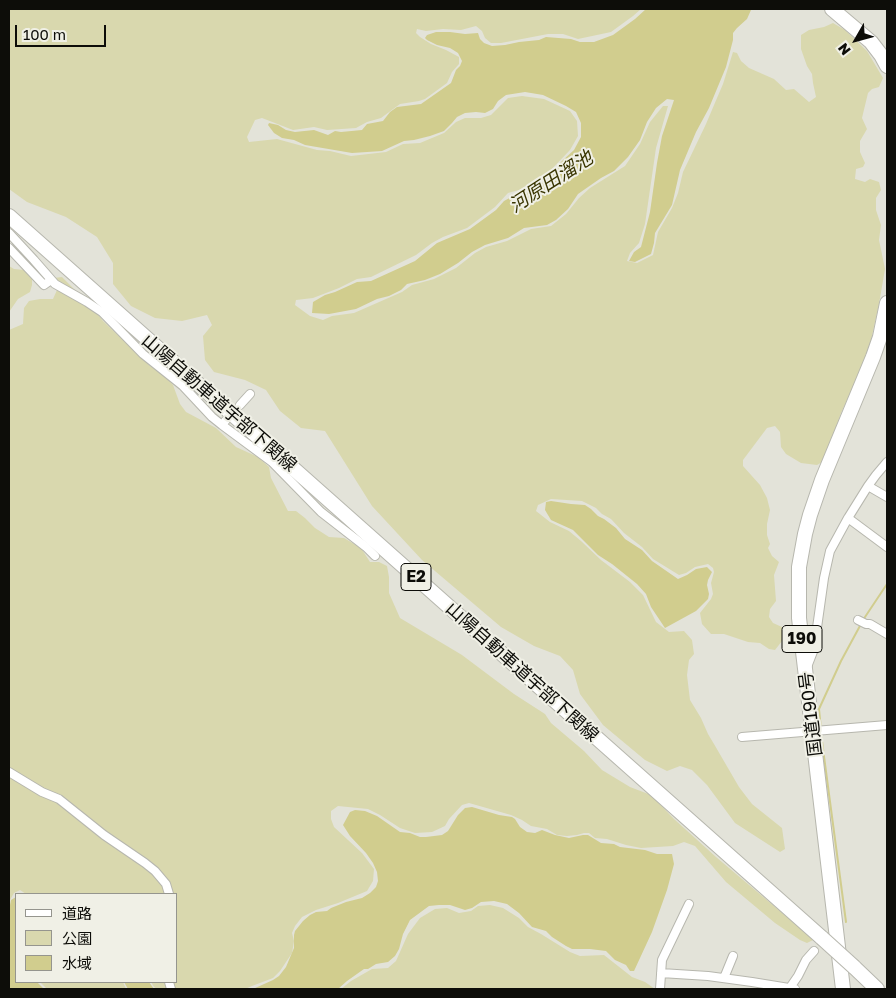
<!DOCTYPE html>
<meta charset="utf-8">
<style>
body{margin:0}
#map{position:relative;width:896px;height:998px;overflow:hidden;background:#e3e3d9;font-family:"Golos Text","Noto Sans JP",sans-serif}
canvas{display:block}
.frame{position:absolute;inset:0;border:10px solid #0d0d09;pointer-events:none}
.legend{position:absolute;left:15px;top:893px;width:162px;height:90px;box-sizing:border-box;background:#f0f0e6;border:1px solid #95958e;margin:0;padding:6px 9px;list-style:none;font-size:15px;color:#0d0d09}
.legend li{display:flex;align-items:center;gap:10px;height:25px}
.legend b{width:25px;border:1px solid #95958e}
.north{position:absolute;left:831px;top:15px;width:50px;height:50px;-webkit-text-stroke:4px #f0f0e6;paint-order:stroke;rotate:232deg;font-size:14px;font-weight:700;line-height:20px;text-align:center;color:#0d0d09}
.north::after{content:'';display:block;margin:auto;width:18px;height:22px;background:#0d0d09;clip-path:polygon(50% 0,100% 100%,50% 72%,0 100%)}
.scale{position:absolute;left:15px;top:25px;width:91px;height:22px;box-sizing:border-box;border:2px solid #0d0d09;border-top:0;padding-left:6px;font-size:15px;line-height:18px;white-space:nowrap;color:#0d0d09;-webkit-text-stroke:4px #f0f0e6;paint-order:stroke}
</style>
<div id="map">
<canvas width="896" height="998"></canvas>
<div class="frame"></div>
<ul class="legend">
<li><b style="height:6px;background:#fff"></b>道路</li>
<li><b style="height:14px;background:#d9d8ae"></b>公園</li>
<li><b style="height:14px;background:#d1cd8e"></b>水域</li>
</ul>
<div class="north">N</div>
<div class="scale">100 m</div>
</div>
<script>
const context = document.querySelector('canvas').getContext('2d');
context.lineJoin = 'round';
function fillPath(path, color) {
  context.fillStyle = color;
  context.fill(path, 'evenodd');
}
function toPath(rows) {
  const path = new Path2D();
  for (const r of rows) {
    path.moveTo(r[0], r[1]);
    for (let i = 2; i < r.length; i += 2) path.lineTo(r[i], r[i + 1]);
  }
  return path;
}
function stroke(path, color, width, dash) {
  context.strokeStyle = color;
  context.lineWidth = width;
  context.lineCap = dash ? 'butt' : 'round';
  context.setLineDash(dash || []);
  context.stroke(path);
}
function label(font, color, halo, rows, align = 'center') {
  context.font = font + ' "Golos Text","Noto Sans JP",sans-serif';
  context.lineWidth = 4;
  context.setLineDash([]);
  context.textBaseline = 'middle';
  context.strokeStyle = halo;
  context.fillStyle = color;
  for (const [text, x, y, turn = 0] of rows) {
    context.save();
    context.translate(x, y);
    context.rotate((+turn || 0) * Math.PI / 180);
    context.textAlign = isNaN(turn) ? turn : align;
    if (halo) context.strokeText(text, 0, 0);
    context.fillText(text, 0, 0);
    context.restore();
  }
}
fillPath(toPath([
 [9,9,641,9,633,16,611,32,578,39,563,34,548,34,501,43,491,43,485,38,482,31,476,26,461,30,443,29,426,31,417,29,416,33,420,37,431,44,446,50,459,57,459,64,452,72,447,83,425,99,419,101,400,104,381,118,367,122,356,128,327,130,314,127,293,130,262,118,255,120,247,137,249,142,277,139,317,150,330,151,351,156,386,152,403,144,420,143,444,133,456,122,465,118,481,118,491,115,508,98,522,96,544,99,570,111,577,121,578,136,570,150,548,173,534,183,519,190,508,193,495,207,467,228,443,237,432,243,416,255,371,277,357,279,339,288,313,298,296,300,295,305,310,316,323,320,332,316,354,313,402,292,412,285,434,279,456,268,475,253,486,247,507,241,531,229,551,226,566,214,579,198,590,188,625,166,640,144,650,122,663,106,668,106,656,148,645,224,639,243,630,253,627,261,637,263,653,255,658,232,672,208,678,193,683,172,706,124,717,98,723,84,733,52,737,53,741,61,749,68,774,79,786,90,794,89,809,102,816,97,813,83,812,74,807,66,801,49,801,35,809,30,824,27,833,23,845,30,867,51,883,78,879,87,872,89,868,93,862,118,867,129,860,141,860,152,865,163,863,167,856,169,855,179,865,182,870,179,879,182,881,190,876,198,876,210,881,225,879,240,885,269,879,304,868,354,841,413,824,461,817,465,801,463,786,454,781,447,780,432,775,426,767,428,743,460,743,466,760,485,767,498,770,510,767,524,767,535,770,544,768,548,772,556,779,562,774,575,776,601,770,609,769,617,773,623,782,627,782,641,775,650,769,649,760,643,748,642,724,634,711,634,702,624,700,613,711,599,713,594,711,583,714,572,713,568,708,564,695,567,686,573,679,575,653,559,642,547,624,533,611,519,602,514,596,508,582,501,551,499,538,505,536,511,550,522,569,531,581,541,601,560,630,582,643,595,656,622,669,632,684,631,692,640,694,654,689,660,687,675,690,700,701,718,708,734,714,744,739,787,752,804,782,828,785,849,780,852,735,823,707,785,692,770,680,766,667,771,645,760,603,725,580,694,573,670,560,656,534,646,501,627,422,560,372,506,325,431,301,428,280,411,266,390,245,380,214,372,205,360,203,336,212,325,207,315,182,321,155,318,131,306,113,284,113,263,97,237,66,217,27,202,9,189],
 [9,266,14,269,24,270,32,279,32,285,30,292,18,299,9,312],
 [62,277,76,291,91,299,94,309,103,321,150,366,167,378,173,385,180,404,186,412,216,428,236,447,258,457,269,467,271,478,288,511,296,511,305,518,315,528,329,537,344,538,361,548,370,562,379,562,387,566,389,577,389,593,400,618,462,655,514,694,545,714,551,723,584,751,602,770,630,787,651,795,674,819,716,857,807,934,813,940,807,943,800,940,775,923,726,882,695,846,684,842,673,846,641,848,626,845,607,839,595,838,589,833,584,833,577,835,567,836,557,835,547,829,531,826,522,820,511,815,469,803,462,805,449,819,445,826,432,832,415,833,400,828,380,815,368,809,338,806,331,811,331,819,334,827,362,853,374,869,373,881,367,891,338,903,316,910,302,917,295,926,292,933,294,941,292,953,280,971,273,978,252,986,245,989,157,989,154,987,151,982,176,982,176,894,26,894,20,890,14,893,10,900,9,905,9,330,23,324,24,308,29,301,40,299,53,299,57,290,54,278],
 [490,905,503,908,519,918,528,927,541,934,570,952,580,956,604,955,632,977,645,982,655,989,341,989,351,981,372,969,388,968,396,961,408,934,420,918,435,909,447,908,459,913,471,911,478,906],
 [40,982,123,982,126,989,47,989]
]), '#d9d8ae');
fillPath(toPath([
 [646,9,751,9,751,10,747,19,737,28,733,33,733,40,726,67,709,108,696,132,680,170,672,205,655,233,654,243,651,254,635,262,629,261,634,252,641,247,650,212,657,163,662,136,674,100,667,99,656,108,647,122,640,140,628,157,614,171,601,178,578,194,568,209,556,220,547,225,524,228,508,238,485,245,472,252,458,263,440,274,425,280,407,284,401,290,389,296,377,299,356,309,329,314,312,313,313,302,325,295,335,292,357,282,371,281,415,261,437,243,470,229,496,210,504,201,513,196,526,193,547,180,562,161,574,150,581,137,581,123,576,112,566,106,543,95,525,92,506,95,498,101,493,109,485,113,476,112,465,113,457,117,452,123,444,131,430,136,414,140,404,141,382,151,352,153,305,145,294,140,282,138,274,133,268,125,269,123,278,125,286,130,295,132,314,130,328,135,335,131,341,132,362,130,367,124,383,121,390,112,397,107,421,104,451,83,456,70,460,66,462,61,458,53,450,48,437,45,427,40,425,38,427,35,436,32,450,32,465,34,478,33,480,39,484,43,492,46,505,45,519,42,539,40,546,37,571,39,580,42,594,42,613,35,635,19],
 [551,501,571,504,585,505,591,509,598,516,604,519,616,528,625,539,642,550,652,561,678,579,687,575,696,569,707,567,712,572,708,580,707,585,709,594,708,599,696,611,665,628,651,607,646,594,637,584,612,564,598,555,573,530,551,520,545,510,546,502],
 [472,807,499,815,512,817,515,819,520,827,527,832,535,833,542,830,555,835,569,838,583,835,588,835,601,843,614,844,620,847,645,850,657,854,672,854,674,864,667,890,652,932,634,971,630,971,626,965,615,960,606,951,590,949,572,949,566,946,552,937,546,931,532,927,519,913,507,904,494,901,481,902,472,908,465,910,450,905,439,905,429,906,410,920,403,934,399,949,395,956,388,962,376,964,368,969,364,969,347,981,338,989,253,989,273,980,279,976,286,967,294,948,294,935,295,931,303,921,310,915,316,912,327,911,331,908,346,902,362,898,370,893,376,887,378,881,377,872,373,863,366,853,350,836,343,825,350,812,355,810,365,811,377,816,400,832,410,833,420,837,426,837,442,835,448,831,458,815,465,808],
 [16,897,16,982,37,982,44,989,9,989,10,905,11,900],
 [124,982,149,982,154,989,128,989]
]), '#d1cd8e');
stroke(toPath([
 [863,620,887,584],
 [821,729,819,709,841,661,861,624],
 [821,734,846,922]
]), '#d1cd8e', 2);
const street = toPath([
 [9,233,34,260,55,284,87,302,102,312,143,354,183,386,212,417,222,425],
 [9,248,44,285,51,280],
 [240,405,250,394],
 [226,420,222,425,272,462,321,512,366,547,375,556],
 [868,486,887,497],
 [848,518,887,547],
 [858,620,866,624,870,624,887,634],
 [807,667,814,649,824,578,830,551,848,518,868,486,876,475,887,462],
 [742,737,887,725],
 [9,772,42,792,59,799,104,835,145,863,155,871,166,884,169,894],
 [661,973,708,976,752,982,795,989],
 [724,978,733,956],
 [169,982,171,989],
 [660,989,662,960,689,904],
 [789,989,798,976,806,960,814,951]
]);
const highway = toPath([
 [832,9,871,42,881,55,887,66],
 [9,216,822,938],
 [854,967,877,989],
 [843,989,799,618,799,567,805,534,810,515,822,480,873,357,880,337,887,303]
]);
stroke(street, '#b7b7ae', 10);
stroke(highway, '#b7b7ae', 16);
stroke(street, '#fff', 8);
stroke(highway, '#fff', 14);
const highwayBridge = toPath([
 [822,938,854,967]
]);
stroke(highwayBridge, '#b7b7ae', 16, []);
stroke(highwayBridge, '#fff', 14);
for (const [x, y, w] of [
 [416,577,30],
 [802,639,40]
]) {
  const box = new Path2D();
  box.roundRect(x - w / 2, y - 13.5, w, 27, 4);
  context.fillStyle = '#f0f0e6';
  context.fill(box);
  stroke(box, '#0d0d09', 1);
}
label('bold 16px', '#0d0d09', null, [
 ["E2",416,577],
 ["190",802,639]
]);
label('18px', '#0d0d09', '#f0f0e6', [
 ["山陽自動車道宇部下関線",219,403,41],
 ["山陽自動車道宇部下関線",522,672,42],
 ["国道190号",811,714,-97]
]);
label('italic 19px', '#393501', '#f0f0e6', [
 ["河原田溜池",551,182,-33]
]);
</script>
